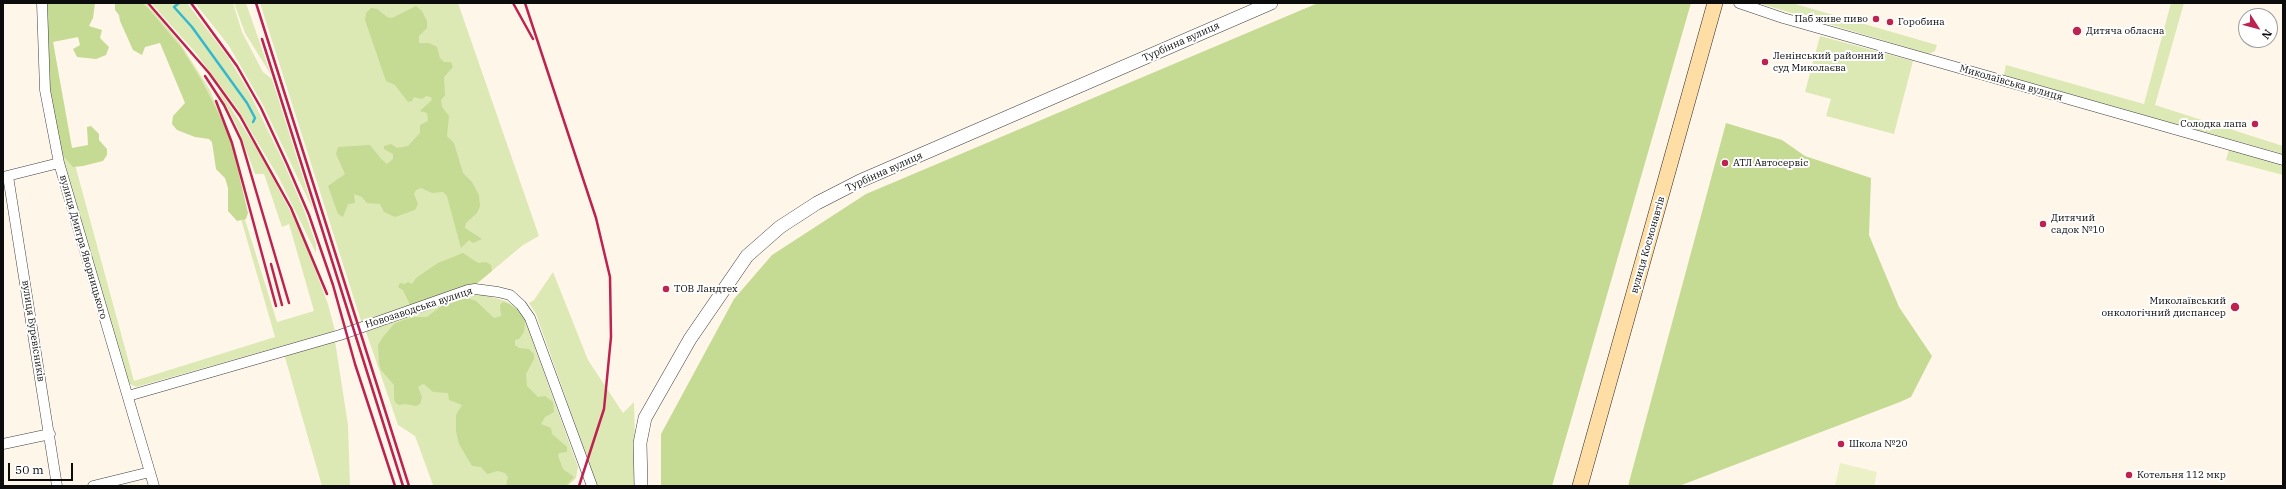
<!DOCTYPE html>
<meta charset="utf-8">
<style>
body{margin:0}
#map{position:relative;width:2286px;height:489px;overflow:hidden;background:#fff6ea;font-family:"IBM Plex Serif",serif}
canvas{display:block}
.frame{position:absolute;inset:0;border:4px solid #0c0c0c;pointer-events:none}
.north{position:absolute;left:2238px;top:8px;width:40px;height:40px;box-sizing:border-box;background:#fff;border:1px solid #9e9e9e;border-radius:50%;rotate:126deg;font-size:11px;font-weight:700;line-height:16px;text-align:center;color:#0c0c0c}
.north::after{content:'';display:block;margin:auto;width:14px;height:18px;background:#bc2351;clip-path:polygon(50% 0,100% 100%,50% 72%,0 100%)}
.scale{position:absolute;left:8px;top:463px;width:65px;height:18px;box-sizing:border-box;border:2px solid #0c0c0c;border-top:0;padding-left:5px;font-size:12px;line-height:14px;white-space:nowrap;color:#0c0c0c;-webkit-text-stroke:3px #fff;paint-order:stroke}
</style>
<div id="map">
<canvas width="2286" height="489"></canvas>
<div class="frame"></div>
<div class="north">N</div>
<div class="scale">50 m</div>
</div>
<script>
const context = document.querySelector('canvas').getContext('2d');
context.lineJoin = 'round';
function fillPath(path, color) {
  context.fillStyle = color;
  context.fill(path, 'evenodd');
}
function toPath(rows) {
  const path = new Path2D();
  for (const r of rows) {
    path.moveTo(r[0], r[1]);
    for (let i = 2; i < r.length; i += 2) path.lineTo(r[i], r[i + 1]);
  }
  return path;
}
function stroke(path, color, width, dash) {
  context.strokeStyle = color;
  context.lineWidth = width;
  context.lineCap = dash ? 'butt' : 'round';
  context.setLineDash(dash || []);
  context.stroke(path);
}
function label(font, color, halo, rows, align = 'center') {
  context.font = font + ' "IBM Plex Serif",serif';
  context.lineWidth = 4;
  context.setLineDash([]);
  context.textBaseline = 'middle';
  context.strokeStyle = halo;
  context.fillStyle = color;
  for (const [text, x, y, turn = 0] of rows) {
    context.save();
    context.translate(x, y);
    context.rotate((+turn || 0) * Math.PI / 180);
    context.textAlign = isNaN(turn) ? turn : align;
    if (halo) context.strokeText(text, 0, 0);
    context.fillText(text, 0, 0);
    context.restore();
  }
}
fillPath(toPath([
 [44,3,81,3,50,7,53,42,71,150,134,381,275,337,218,139,184,65,130,3,146,3,153,11,180,43,210,90,231,143,239,179,233,181,277,322,314,311,289,224,282,227,264,174,255,174,237,126,219,93,220,91,261,155,301,232,328,304,335,331,136,387,128,383,63,162],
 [151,3,187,3,228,57,248,90,283,161,304,210,316,244,316,253,279,178,237,108,195,52],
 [195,3,233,3,242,32,263,72,272,79,314,212,263,105,229,46],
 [234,3,246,3,271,75,245,33],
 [260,3,458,3,539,236,523,245,475,285,362,324],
 [1758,3,1792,3,1937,45,1935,51,1929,54],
 [2171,3,2184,3,2155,105,2283,146,2283,154,2007,77,2004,74,2006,65,2144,104],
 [1820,36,1913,61,1894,134,1826,116,1831,99,1805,92],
 [2229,149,2283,165,2283,175,2226,160],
 [553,272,588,360,623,413,634,402,636,486,597,486,536,314,529,303,534,300],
 [470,294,484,295,506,301,517,308,525,320,578,467,576,478,568,486,433,485,415,436,398,425,366,332],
 [335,341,348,425,350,486,322,486,284,354]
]), '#dde9b4');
fillPath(toPath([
 [47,3,95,3,93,18,89,26,102,30,100,38,109,47,106,55,96,59,77,57,73,49,80,45,78,37,53,42,72,148,88,145,87,127,91,126,99,134,99,140,107,149,107,155,103,161,83,166,73,167,61,153,50,108],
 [115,3,142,3,147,7,181,47,202,81,230,136,248,213,246,219,237,221,228,211,228,188,225,178,216,169,212,142,209,139,195,137,177,130,172,124,173,116,185,103,160,43,145,47,142,55,133,50,120,21,119,15,115,10],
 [1318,3,1691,3,1552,486,661,486,661,434,734,299,772,255,866,194],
 [416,6,422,11,427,21,427,28,419,36,419,43,429,43,437,47,440,58,444,62,451,62,453,67,444,77,445,95,441,100,442,107,449,116,447,136,454,143,463,173,472,182,479,195,480,206,477,213,466,223,465,228,482,239,473,243,469,240,461,248,447,196,443,192,432,193,421,188,416,190,414,194,418,204,415,210,395,217,384,212,380,204,367,203,362,197,354,194,355,203,348,204,343,217,338,214,328,186,345,174,336,154,338,147,370,145,382,160,387,164,393,159,393,154,384,149,384,146,391,144,397,148,408,146,420,133,420,125,428,121,427,113,420,111,432,100,431,97,426,96,424,98,421,99,414,97,412,101,408,102,395,85,386,81,365,20,366,13,371,8,377,9,387,17,392,18],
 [1726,123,1782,140,1805,156,1871,178,1869,235,1899,307,1932,356,1911,397,1900,402,1679,486,1628,486],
 [463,253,478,263,486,262,491,265,492,271,475,285,410,305,403,290,398,287,400,283,405,284,408,282,412,284,416,278,438,263],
 [468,298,476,301,494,318,501,316,500,305,503,302,509,304,516,309,525,321,524,332,519,339,515,340,515,345,519,348,529,349,534,354,534,359,526,374,527,386,538,397,545,396,553,402,554,412,545,417,541,424,551,428,552,434,567,447,567,452,559,453,558,456,563,469,574,477,566,486,506,486,508,477,505,473,498,471,487,474,481,467,472,466,459,444,456,431,456,415,462,405,449,400,448,393,433,392,424,384,421,385,418,387,422,397,420,404,416,406,405,404,399,405,395,402,394,398,394,385,381,370,379,363,378,345,383,337,394,324,403,320,415,317,427,317,444,304]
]), '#c5da93');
fillPath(toPath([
 [1840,463,1877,472,1874,486,1835,486]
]), '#ecf0c6');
stroke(toPath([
 [179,3,174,7,192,27,247,103,255,118,253,122]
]), '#35b8ce', 2.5);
const minor = toPath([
 [42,3,45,90,59,163,154,486],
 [1739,3,1783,18,2283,160],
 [8,176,57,486],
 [3,177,59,163],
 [128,396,340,335,468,290,475,289,498,292,510,295,521,305,530,318,592,486],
 [3,444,50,434],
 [93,486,150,472]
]);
const tertiary = toPath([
 [641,486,640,443,645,418,690,339,747,256,780,227,817,203,860,181,1271,3]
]);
const secondary = toPath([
 [1580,486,1715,3]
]);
stroke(minor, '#3f3f3f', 11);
stroke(tertiary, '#3f3f3f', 14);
stroke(secondary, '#2e2e2e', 16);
stroke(minor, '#fff', 10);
stroke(tertiary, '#fff', 13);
stroke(secondary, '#ffdea5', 15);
stroke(toPath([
 [148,3,209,73,240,116,291,208,327,294],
 [191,3,237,66,261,108,287,164,309,215,333,285,355,364,395,486],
 [256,3,409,486],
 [513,3,533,39],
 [525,3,596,218,610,277,611,337,604,409,579,486],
 [262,39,403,486],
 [205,76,224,105,241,140,289,303],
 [216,101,232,143,276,306],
 [271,264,282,305]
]), '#bc2351', 2.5);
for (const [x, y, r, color] of [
 [1876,19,4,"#bc2351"],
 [1890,22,4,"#bc2351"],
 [2077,31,5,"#bc2351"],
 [1765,62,4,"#bc2351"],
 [2255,124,4,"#bc2351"],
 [1725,163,4,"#bc2351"],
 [2043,224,4,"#bc2351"],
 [666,289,4,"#bc2351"],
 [2235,307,5,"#bc2351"],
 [1841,444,4,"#bc2351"],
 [2129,475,4,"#bc2351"]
]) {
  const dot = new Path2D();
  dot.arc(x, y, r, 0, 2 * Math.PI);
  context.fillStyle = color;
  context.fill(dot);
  stroke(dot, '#fff', 1.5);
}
label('10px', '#0c0c0c', '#fff', [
 ["Паб живе пиво",1868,19,"right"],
 ["Горобина",1898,22],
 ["Дитяча обласна",2086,31],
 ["Ленінський районний",1773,56],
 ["суд Миколаєва",1773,68],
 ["Солодка лапа",2247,124,"right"],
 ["АТЛ Автосервіс",1733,163],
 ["Дитячий",2051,218],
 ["садок №10",2051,230],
 ["ТОВ Ландтех",674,289],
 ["Миколаївський",2226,301,"right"],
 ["онкологічний диспансер",2226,313,"right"],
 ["Школа №20",1849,444],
 ["Котельня 112 мкр",2137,475]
], 'left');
label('10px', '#0c0c0c', '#fff', [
 ["Турбінна вулиця",1181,42,-24],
 ["Миколаївська вулиця",2011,83,16],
 ["Турбінна вулиця",884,172,-24],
 ["вулиця Космонавтів",1648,245,-74],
 ["вулиця Дмитра Яворницького",83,247,74],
 ["Новозаводська вулиця",419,308,-18],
 ["вулиця Буревісників",33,331,81]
]);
</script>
